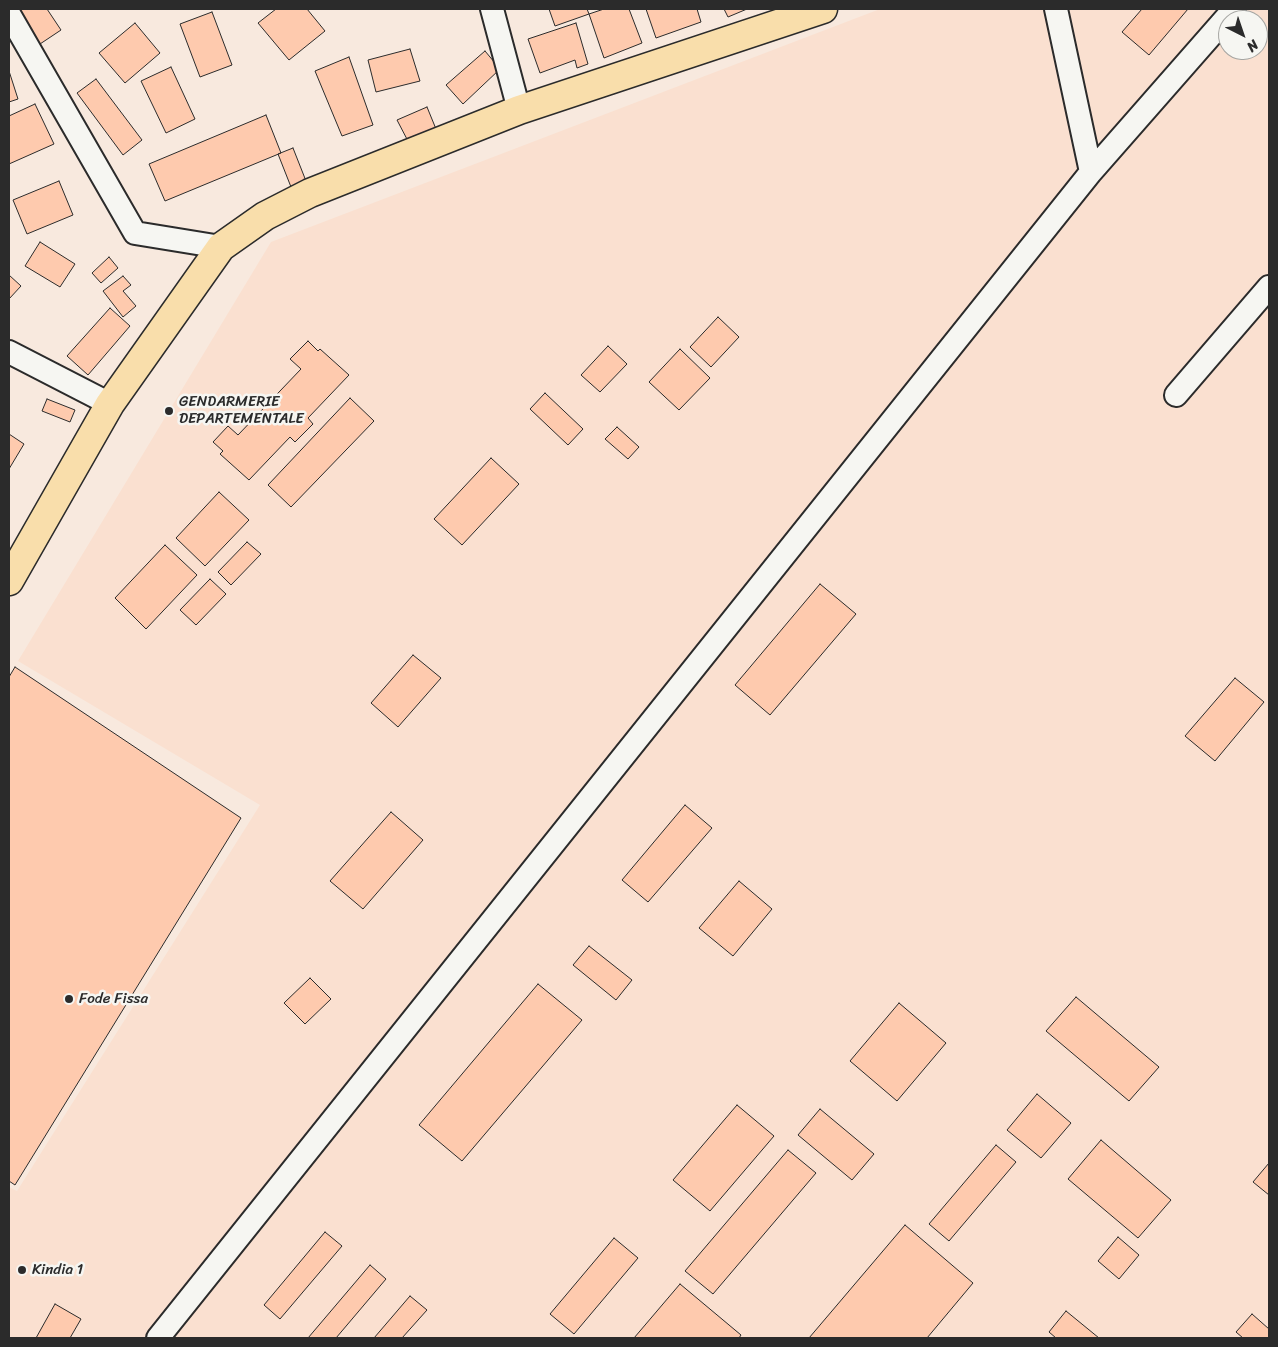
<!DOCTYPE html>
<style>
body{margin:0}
#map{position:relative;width:1278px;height:1347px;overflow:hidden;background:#f8e9de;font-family:Sriracha,sans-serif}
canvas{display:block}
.frame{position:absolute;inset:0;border:10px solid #2b2b2b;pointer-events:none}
.north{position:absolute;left:1218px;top:10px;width:50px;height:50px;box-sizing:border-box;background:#f6f6f2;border:1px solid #a5a5a2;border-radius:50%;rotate:139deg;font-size:14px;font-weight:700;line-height:20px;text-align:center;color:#2b2b2b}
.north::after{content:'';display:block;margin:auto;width:18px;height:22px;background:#2b2b2b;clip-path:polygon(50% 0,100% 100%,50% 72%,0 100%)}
</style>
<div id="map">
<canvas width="1278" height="1347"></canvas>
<div class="frame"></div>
<div class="north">N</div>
</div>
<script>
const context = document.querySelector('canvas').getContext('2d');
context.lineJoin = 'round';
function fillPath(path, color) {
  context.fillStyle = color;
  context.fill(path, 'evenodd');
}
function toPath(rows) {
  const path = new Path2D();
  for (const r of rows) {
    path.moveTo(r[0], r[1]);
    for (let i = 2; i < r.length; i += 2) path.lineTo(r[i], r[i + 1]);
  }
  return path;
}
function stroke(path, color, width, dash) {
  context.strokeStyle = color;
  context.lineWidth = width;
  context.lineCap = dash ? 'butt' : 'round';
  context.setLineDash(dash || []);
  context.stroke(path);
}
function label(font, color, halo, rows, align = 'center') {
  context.font = font + ' Sriracha,sans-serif';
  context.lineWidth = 5;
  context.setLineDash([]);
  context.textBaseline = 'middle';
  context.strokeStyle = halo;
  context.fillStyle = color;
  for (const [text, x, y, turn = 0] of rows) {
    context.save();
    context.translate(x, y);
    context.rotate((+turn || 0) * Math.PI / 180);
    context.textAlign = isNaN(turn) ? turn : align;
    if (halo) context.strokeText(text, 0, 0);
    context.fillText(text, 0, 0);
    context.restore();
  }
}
fillPath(toPath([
 [880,9,1269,9,1269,1338,9,1338,9,1187,17,1191,260,805,18,661,271,242],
 [1228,20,1258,20,1258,50,1228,50]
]), '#fae0d0');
const building = toPath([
 [16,9,47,9,61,30,40,44,16,9],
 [276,9,307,9,325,31,289,60,258,23,276,9],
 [549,9,587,9,589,14,555,26,549,9],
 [604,9,629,9,642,43,604,58,589,14,604,9],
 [646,9,697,9,701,22,656,38,646,9],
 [724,9,747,9,728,17,724,9],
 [1142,9,1188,9,1149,55,1122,32,1142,9],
 [212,12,232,65,200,77,180,24,212,12],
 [135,23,160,53,125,83,99,53,135,23],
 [576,23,588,64,577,68,575,60,540,73,528,39,576,23],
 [410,49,420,81,376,92,368,60,410,49],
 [485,51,500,69,463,104,446,85,485,51],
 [349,57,373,125,342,136,315,71,349,57],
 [171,67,195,119,166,133,141,81,171,67],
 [9,71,18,99,9,102,9,71],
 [96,79,142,140,123,155,77,93,96,79],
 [35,104,54,144,9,164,9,116,35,104],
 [427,107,436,129,409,143,397,120,427,107],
 [266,115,281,153,165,201,149,164,266,115],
 [293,148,306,181,291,187,278,154,293,148],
 [59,181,73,215,27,234,13,200,59,181],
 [40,242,75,264,60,287,25,266,40,242],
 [109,257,118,268,101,283,92,273,109,257],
 [9,275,21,286,9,299,9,275],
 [123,276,131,285,123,291,136,306,123,317,103,291,123,276],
 [110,308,130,326,88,375,67,356,110,308],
 [718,317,739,337,711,367,690,347,718,317],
 [308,341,318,351,320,349,349,375,308,418,313,424,295,442,290,437,249,480,220,454,223,451,213,442,228,426,238,435,301,369,290,359,308,341],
 [608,346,627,364,600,392,581,375,608,346],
 [680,349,710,378,679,410,649,382,680,349],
 [545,393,583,429,568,445,530,409,545,393],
 [350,398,374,421,291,507,268,485,350,398],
 [47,399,75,410,70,422,42,411,47,399],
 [617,427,639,447,628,459,605,439,617,427],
 [9,434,24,444,9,469,9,434],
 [491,458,519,484,462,545,434,519,491,458],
 [219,492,249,520,205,566,176,538,219,492],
 [247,542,261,554,231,585,218,572,247,542],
 [165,545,197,575,146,629,115,598,165,545],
 [210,579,226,594,196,625,180,610,210,579],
 [820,584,856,614,770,715,735,685,820,584],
 [413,655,441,678,398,727,371,703,413,655],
 [15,667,241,818,15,1185,9,1181,9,677,15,667],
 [1235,678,1264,702,1215,761,1185,736,1235,678],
 [685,805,712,828,648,902,622,880,685,805],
 [391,812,423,840,363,909,330,881,391,812],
 [739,881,772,909,733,956,699,928,739,881],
 [589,946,632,980,616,1000,573,965,589,946],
 [310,978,331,999,305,1024,284,1003,310,978],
 [538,984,582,1020,462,1161,419,1125,538,984],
 [1076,997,1159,1067,1129,1101,1046,1031,1076,997],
 [899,1003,946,1043,897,1101,850,1061,899,1003],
 [1037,1094,1071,1123,1041,1158,1007,1130,1037,1094],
 [737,1105,774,1136,710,1211,673,1180,737,1105],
 [820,1109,874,1154,852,1180,798,1135,820,1109],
 [1101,1140,1171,1200,1138,1238,1068,1179,1101,1140],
 [996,1145,1016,1162,949,1241,929,1224,996,1145],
 [788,1150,816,1173,713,1294,685,1271,788,1150],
 [1269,1163,1269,1195,1253,1182,1269,1163],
 [905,1225,973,1283,927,1338,809,1338,905,1225],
 [325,1232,342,1246,280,1319,264,1305,325,1232],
 [1118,1237,1139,1255,1119,1279,1098,1261,1118,1237],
 [614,1238,638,1258,574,1334,550,1314,614,1238],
 [370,1265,386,1279,336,1338,308,1338,370,1265],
 [680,1284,741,1335,739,1338,634,1338,680,1284],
 [410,1296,427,1310,402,1338,374,1338,410,1296],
 [55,1304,81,1319,70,1338,36,1338,55,1304],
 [1066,1311,1099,1338,1056,1338,1049,1332,1066,1311],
 [1252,1314,1269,1329,1269,1338,1243,1338,1236,1332,1252,1314]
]);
fillPath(building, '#fecaae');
stroke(building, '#2b2b2b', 1);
const minor = toPath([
 [492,9,519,110],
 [1056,9,1091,172],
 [9,14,135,233,221,247],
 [9,352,110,404],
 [1176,395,1269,287],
 [158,1338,1091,172,1234,9]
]);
const major = toPath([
 [9,581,110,404,221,247,265,216,310,193,519,110,823,9]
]);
stroke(minor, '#2b2b2b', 26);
stroke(major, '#2b2b2b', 31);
stroke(minor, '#f6f6f2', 22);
stroke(major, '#f9deab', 28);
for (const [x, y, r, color] of [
 [169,411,5,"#2b2b2b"],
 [69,999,5,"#2b2b2b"],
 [22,1270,5,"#2b2b2b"]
]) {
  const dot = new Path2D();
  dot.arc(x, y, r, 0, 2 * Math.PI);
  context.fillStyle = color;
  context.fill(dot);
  stroke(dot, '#f6f6f2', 2);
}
label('15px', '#2b2b2b', '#f6f6f2', [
 ["GENDARMERIE",179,402],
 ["DEPARTEMENTALE",179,419],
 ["Fode Fissa",79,999],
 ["Kindia 1",32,1270]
], 'left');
</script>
